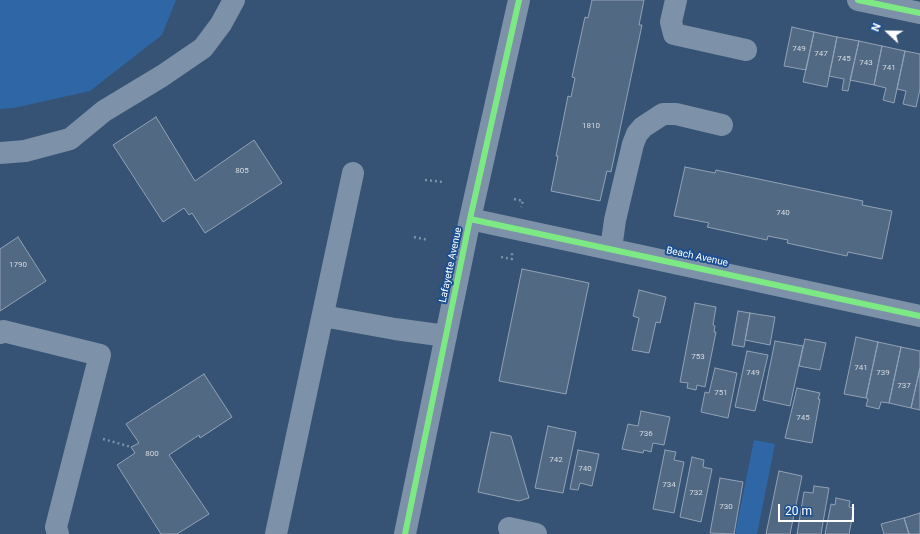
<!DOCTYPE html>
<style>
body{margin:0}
#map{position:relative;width:920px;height:534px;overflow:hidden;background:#365274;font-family:Roboto,sans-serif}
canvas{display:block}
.north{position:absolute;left:868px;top:12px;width:40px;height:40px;-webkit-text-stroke:3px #1b4f8f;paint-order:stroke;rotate:292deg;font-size:11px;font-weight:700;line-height:16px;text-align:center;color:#fff}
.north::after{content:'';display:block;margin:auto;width:14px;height:18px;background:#fff;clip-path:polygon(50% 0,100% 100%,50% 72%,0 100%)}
.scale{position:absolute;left:778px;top:504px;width:76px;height:18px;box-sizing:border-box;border:2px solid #fff;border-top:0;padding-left:5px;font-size:12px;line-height:14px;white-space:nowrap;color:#fff;-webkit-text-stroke:3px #1b4f8f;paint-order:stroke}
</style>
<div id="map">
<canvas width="920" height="534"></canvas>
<div class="north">N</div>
<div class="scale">20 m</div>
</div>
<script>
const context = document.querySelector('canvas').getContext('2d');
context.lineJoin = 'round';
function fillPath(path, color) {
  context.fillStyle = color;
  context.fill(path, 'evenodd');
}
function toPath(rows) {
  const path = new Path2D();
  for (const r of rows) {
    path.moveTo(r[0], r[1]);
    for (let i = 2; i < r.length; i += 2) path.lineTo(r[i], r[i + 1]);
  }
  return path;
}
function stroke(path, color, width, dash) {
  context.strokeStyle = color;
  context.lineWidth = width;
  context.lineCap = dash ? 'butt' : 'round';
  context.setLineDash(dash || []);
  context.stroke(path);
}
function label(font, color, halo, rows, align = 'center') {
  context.font = font + ' Roboto,sans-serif';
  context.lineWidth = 4;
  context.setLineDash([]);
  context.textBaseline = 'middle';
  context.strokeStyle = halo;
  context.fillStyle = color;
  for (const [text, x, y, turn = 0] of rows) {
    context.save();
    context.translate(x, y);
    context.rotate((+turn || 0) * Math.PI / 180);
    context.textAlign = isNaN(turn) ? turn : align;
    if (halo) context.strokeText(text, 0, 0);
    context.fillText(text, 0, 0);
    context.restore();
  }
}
fillPath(toPath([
 [0,0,176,0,162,35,90,91,14,108,0,109],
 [754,440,775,444,757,534,735,534]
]), '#2f66a5');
const building = toPath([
 [592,0,644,0,639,25,642,25,611,172,607,171,600,201,551,191,558,156,556,156,568,96,571,97,575,78,572,77,585,17,588,18,592,0],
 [792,27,814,32,806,70,784,66,792,27],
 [814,32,837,37,827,87,803,82,814,32],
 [837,37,859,41,848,91,842,90,844,79,829,76,837,37],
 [859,41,882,46,874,85,850,80,859,41],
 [882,46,905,51,894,103,883,100,886,88,874,85,882,46],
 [905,51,920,54,920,89,916,107,903,104,906,91,897,89,905,51],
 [156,117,195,181,254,140,282,183,205,233,192,213,189,215,184,208,163,222,113,145,156,117],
 [685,167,715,173,716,170,863,201,862,205,892,211,882,259,848,252,847,256,787,243,788,240,768,236,767,240,707,227,709,223,674,216,685,167],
 [18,237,46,281,0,311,0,249,18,237],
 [522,269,589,283,566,394,499,381,522,269],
 [639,290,666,297,660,323,656,322,649,353,632,350,639,318,633,316,639,290],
 [695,303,716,307,713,325,715,326,714,332,716,332,705,387,697,385,696,390,687,388,688,383,680,382,695,303],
 [738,311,750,313,744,347,732,345,738,311],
 [750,313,775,317,770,345,745,340,750,313],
 [856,337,878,342,866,398,844,394,856,337],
 [805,339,826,343,820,370,799,366,805,339],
 [775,341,803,346,790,406,763,400,775,341],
 [878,342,901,347,889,403,881,402,879,409,866,406,868,399,866,398,878,342],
 [901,347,920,351,920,368,911,408,889,403,901,347],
 [747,351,768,355,755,411,735,407,747,351],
 [715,368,737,373,728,418,701,412,705,392,709,393,715,368],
 [920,368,920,410,911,408,920,368],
 [204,374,232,417,200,438,199,435,169,455,209,514,177,534,161,534,117,465,135,453,131,447,139,443,126,424,204,374],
 [797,388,820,393,818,399,820,399,812,443,785,438,797,388],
 [641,411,670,417,664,445,653,443,651,452,644,450,643,453,622,449,628,424,638,426,641,411],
 [548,426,576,432,563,493,535,488,548,426],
 [491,432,511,436,529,498,519,501,478,492,491,432],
 [578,450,599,454,592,486,580,483,578,490,570,489,578,450],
 [665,450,676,452,674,460,684,462,674,513,653,509,665,450],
 [692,457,704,460,703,467,712,469,701,522,680,517,692,457],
 [779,471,802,476,790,534,766,534,779,471],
 [720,478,743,482,734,534,710,533,720,478],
 [814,486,829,488,821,534,797,534,804,492,813,493,814,486],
 [836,498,850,501,849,507,854,508,849,534,825,534,831,504,835,505,836,498],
 [920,513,920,534,909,534,904,518,920,513],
 [904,518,909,534,884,534,881,524,904,518]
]);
fillPath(building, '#526984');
stroke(building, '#92a2b6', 1);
stroke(toPath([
 [425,180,443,182],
 [514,199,523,201,521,207],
 [414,237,428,240],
 [501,257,512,259,512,253],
 [103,439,131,447]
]), '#7d92a8', 2.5, [2, 3]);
stroke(toPath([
 [676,0,671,22,674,34,746,50],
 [858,0,920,13],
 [0,153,25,151,70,139,104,111,162,76,203,48,221,24,234,0],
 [470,219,920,316],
 [611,249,615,220,633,144,637,134,643,127,663,114,676,114,722,125],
 [323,316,395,329,446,336],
 [0,333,3,331,100,355,56,527,58,534],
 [509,528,536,534],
 [276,534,353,173],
 [405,534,470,219,519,0]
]), '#7d92a8', 22);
stroke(toPath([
 [858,0,920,13],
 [470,219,920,316],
 [405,534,470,219,519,0]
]), '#7ce984', 6);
label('8px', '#d4dae0', null, [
 ["749",799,49],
 ["747",821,54],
 ["745",844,59],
 ["743",866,63],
 ["741",889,68],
 ["1810",591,126],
 ["805",242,171],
 ["740",783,213],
 ["1790",18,265],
 ["753",698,357],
 ["741",861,368],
 ["749",753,373],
 ["739",883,373],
 ["737",904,386],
 ["751",721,393],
 ["745",803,418],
 ["736",646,434],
 ["800",152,454],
 ["742",556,460],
 ["740",585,469],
 ["734",669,485],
 ["732",696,493],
 ["730",726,507]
]);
label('10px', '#fff', '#1b4f8f', [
 ["Beach Avenue",697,257,12],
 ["Lafayette Avenue",451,265,-78]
]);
</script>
